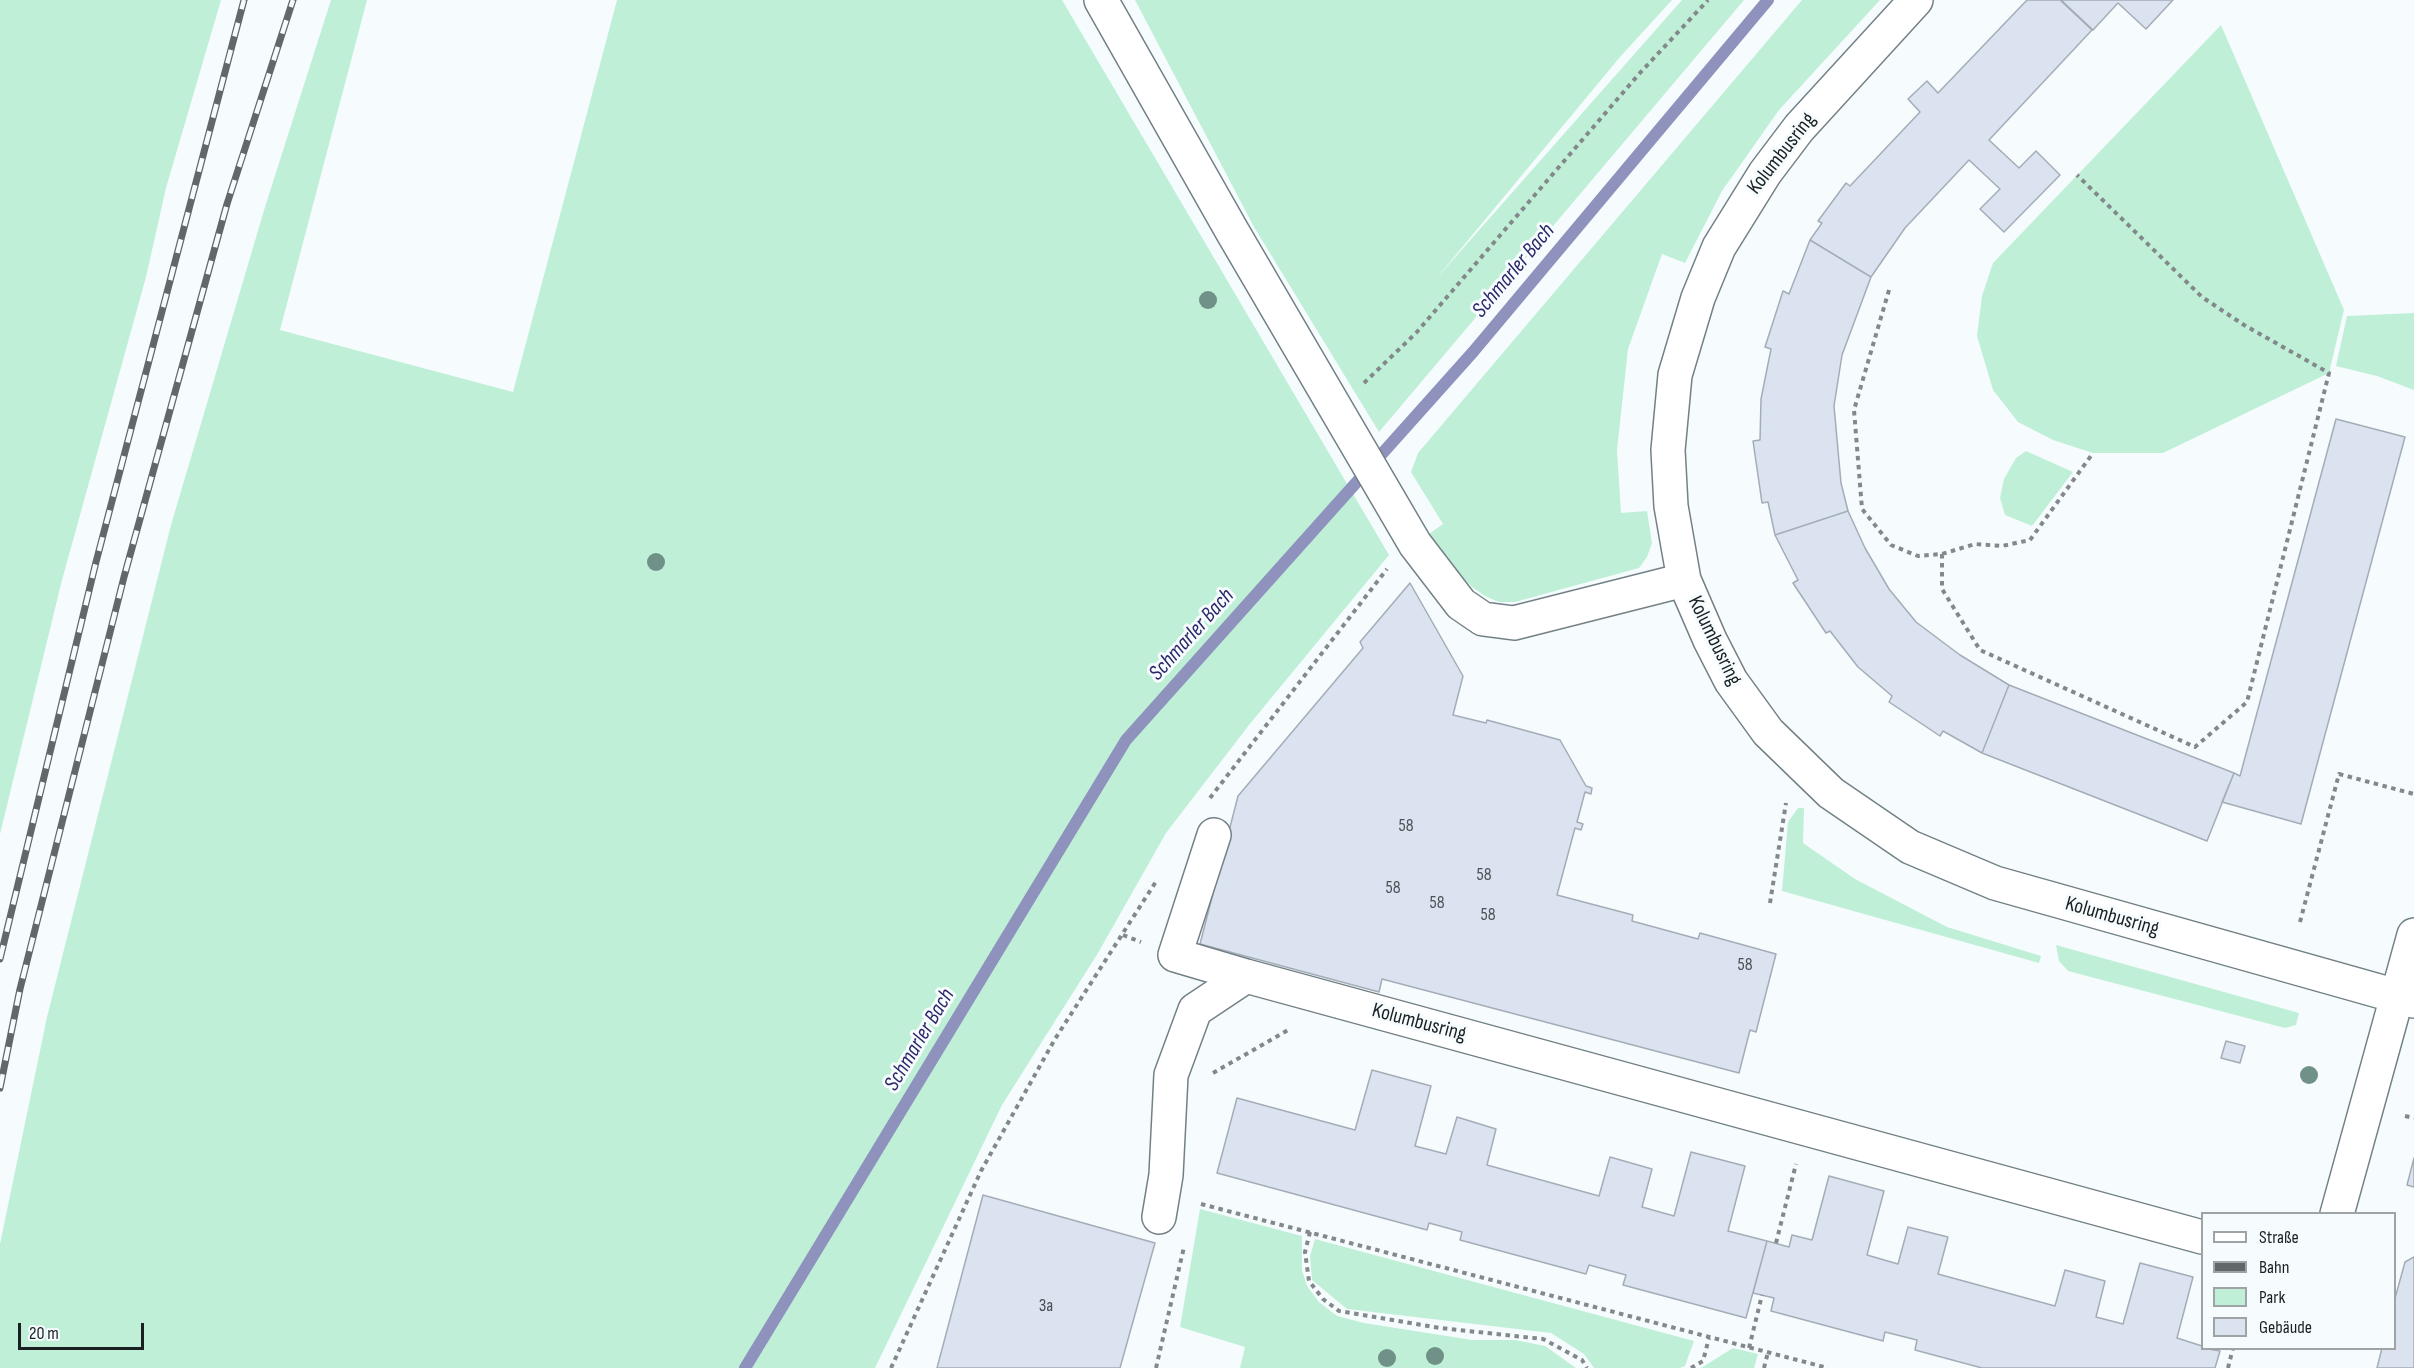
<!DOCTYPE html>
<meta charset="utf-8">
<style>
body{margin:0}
#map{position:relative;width:2414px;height:1368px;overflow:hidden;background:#f6fcfe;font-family:"Sofia Sans Condensed",sans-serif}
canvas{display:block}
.legend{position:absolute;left:2201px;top:1212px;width:195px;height:138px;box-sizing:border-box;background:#f6fcfe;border:2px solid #9ea4a6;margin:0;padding:8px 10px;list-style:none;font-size:18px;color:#1a2022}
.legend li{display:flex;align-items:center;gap:12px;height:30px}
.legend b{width:30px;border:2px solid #9ea4a6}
.scale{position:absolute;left:18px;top:1323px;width:126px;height:27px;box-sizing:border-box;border:3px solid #1a2022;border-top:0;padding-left:8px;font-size:18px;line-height:21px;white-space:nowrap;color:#1a2022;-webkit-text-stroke:4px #f6fcfe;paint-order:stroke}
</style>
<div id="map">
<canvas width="2414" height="1368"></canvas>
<ul class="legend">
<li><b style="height:8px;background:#fff"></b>Straße</li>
<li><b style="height:8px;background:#62686a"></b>Bahn</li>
<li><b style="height:16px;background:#bfefd7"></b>Park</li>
<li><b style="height:16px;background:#dae3ef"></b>Gebäude</li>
</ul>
<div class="scale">20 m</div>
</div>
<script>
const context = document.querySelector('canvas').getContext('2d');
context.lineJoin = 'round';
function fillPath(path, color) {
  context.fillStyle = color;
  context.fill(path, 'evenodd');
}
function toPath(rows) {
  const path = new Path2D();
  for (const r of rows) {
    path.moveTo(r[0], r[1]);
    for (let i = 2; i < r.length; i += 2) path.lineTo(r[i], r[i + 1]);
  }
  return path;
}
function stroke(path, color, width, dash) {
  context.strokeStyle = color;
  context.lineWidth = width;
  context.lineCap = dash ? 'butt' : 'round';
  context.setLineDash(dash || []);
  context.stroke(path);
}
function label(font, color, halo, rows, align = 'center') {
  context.font = font + ' "Sofia Sans Condensed",sans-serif';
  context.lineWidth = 6;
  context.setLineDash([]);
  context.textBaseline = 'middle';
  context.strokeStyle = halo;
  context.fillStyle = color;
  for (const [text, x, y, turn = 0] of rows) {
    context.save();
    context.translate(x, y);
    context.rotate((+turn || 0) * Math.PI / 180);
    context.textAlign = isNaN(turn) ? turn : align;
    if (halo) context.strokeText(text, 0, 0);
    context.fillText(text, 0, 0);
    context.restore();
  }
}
fillPath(toPath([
 [0,0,221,0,166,188,146,277,62,580,0,834],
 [331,0,367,0,280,330,513,392,617,0,1062,0,1389,555,1249,725,1166,833,1098,953,1002,1105,875,1368,0,1368,0,1244,47,1017,171,525,265,207],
 [1135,0,1672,0,1620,57,1435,280,1682,0,1744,0,1379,432,1254,227],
 [1802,0,1880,0,1779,110,1722,191,1685,263,1662,254,1628,349,1617,450,1621,513,1647,511,1652,543,1647,557,1639,568,1515,602,1499,602,1485,596,1472,587,1451,565,1429,534,1443,524,1411,472,1418,453],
 [2221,25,2344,310,2329,373,2163,453,2093,453,2053,440,2018,422,1993,390,1977,336,1982,296,1993,263],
 [2414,313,2414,390,2377,376,2336,366,2347,316],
 [2026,451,2073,472,2032,526,2005,515,2000,498,2004,479,2016,458],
 [1798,808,1804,808,1803,843,1855,879,1947,927,2041,956,2039,963,1782,891,1788,822],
 [2056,945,2299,1013,2296,1025,2285,1028,2068,971,2059,961],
 [1200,1209,1302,1236,1302,1270,1307,1286,1319,1302,1337,1316,1364,1323,1472,1340,1515,1340,1545,1346,1576,1368,1240,1368,1245,1347,1180,1327],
 [1315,1239,1694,1341,1685,1366,1680,1368,1594,1368,1584,1354,1551,1333,1347,1309,1312,1280,1310,1256],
 [1733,1348,1758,1354,1754,1368,1701,1368]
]), '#bfefd7');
stroke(toPath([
 [745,1368,1126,740,1473,352,1768,0]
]), '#8e92bd', 12);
const building = toPath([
 [2027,0,2060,0,2092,30,1989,140,2019,168,2036,151,2060,175,2004,232,1980,209,2000,189,1969,160,1905,228,1871,277,1810,240,1822,223,1818,221,1846,183,1850,186,1920,112,1908,99,1927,81,1938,93,2027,0],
 [2061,0,2173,0,2146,29,2118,3,2093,30,2061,0],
 [1810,240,1871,277,1842,355,1834,406,1841,483,1848,511,1775,535,1768,502,1762,503,1753,441,1760,440,1761,399,1771,349,1765,347,1783,291,1789,294,1810,240],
 [2336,419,2405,437,2301,824,2222,802,2234,773,2240,776,2336,419],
 [1848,511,1865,548,1889,589,1916,622,1960,655,2009,685,1982,753,1943,731,1940,736,1889,702,1892,696,1858,667,1830,631,1826,633,1793,583,1798,580,1775,535,1848,511],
 [1410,583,1463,676,1453,715,1486,723,1487,720,1560,740,1586,786,1592,788,1591,794,1585,792,1577,822,1583,824,1581,830,1575,828,1557,895,1633,915,1632,921,1698,939,1700,933,1776,954,1756,1032,1750,1030,1739,1073,1382,979,1379,992,1200,944,1238,796,1363,648,1360,642,1410,583],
 [2009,685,2234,773,2207,841,1982,753,2009,685],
 [2226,1041,2245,1046,2240,1063,2221,1058,2226,1041],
 [1372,1070,1431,1086,1415,1146,1446,1154,1457,1117,1496,1129,1487,1165,1599,1196,1610,1157,1652,1169,1642,1207,1674,1216,1691,1152,1745,1166,1728,1231,1767,1241,1746,1318,1623,1285,1626,1275,1589,1265,1586,1274,1460,1240,1462,1232,1429,1223,1427,1230,1217,1173,1237,1098,1355,1130,1372,1070],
 [2414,1158,2414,1187,2407,1185,2414,1158],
 [1829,1176,1884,1191,1867,1255,1898,1264,1908,1227,1948,1237,1938,1274,2055,1306,2065,1270,2105,1281,2096,1317,2123,1324,2140,1263,2193,1277,2177,1338,2202,1346,2202,1348,2220,1351,2215,1368,1982,1368,1915,1350,1917,1340,1885,1332,1883,1341,1771,1311,1774,1298,1753,1293,1767,1241,1789,1247,1792,1235,1812,1240,1829,1176],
 [983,1195,1155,1243,1120,1368,937,1368,983,1195],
 [2414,1257,2414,1368,2377,1368,2382,1348,2394,1348,2394,1302,2405,1262,2414,1257]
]);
fillPath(building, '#dae3ef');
stroke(building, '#a4adb7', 1.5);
const minor = toPath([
 [1101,0,1232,231,1415,544,1461,604,1483,619,1514,623,1684,580],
 [1916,0,1799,128,1765,173,1719,247,1698,298,1675,375,1668,450,1671,506,1684,580,1710,640,1731,681,1768,732,1831,793,1910,847,1995,883,2414,1001],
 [1214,835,1175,955,1246,976],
 [2337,1214,2414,935],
 [1159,1217,1166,1175,1171,1075,1195,1010,1246,976,2202,1237]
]);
stroke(minor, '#738186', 36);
stroke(toPath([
 [1889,290,1854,410,1862,509,1891,545,1918,556,1942,554,1975,544,2002,546,2030,540,2093,453],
 [1364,383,1416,333,1639,74,1708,0],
 [1942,554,1942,589,1980,650,2195,747,2247,702,2329,373,2244,325,2202,297,2077,175],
 [1210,798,1387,569],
 [1770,903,1786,803],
 [2300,922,2339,774,2414,794],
 [1123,935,1141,942],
 [1213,1073,1290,1029],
 [2405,1116,2414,1118],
 [1201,1204,1828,1368],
 [1310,1232,1305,1252,1309,1281,1323,1299,1339,1311,1440,1328,1543,1339,1582,1360,1587,1368],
 [1776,1243,1796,1164],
 [1749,1348,1762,1295],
 [891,1368,981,1171,1055,1039,1157,880],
 [1156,1368,1184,1247],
 [1691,1368,1703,1361,1709,1338],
 [1764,1368,1768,1352],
 [2228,1368,2233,1348]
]), '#83898b', 4, [4.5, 4.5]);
stroke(minor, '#fff', 33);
const rail = toPath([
 [0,959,96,562,244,0],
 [0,1088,20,989,124,577,227,204,293,0]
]);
stroke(rail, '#62686a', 7);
stroke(rail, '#f6fcfe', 4.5, [14]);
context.fillStyle = '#6f9187';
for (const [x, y] of [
 [1208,300],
 [656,562],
 [2309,1075],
 [1435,1356],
 [1387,1358]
]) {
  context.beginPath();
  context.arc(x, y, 9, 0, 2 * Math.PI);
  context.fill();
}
label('18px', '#4a5155', null, [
 ["58",1406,826],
 ["58",1484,875],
 ["58",1393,888],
 ["58",1437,903],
 ["58",1488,915],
 ["58",1745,965],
 ["3a",1046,1306]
]);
label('21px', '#1a2022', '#f6fcfe', [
 ["Kolumbusring",1782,154,-52],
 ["Kolumbusring",1714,641,64],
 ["Kolumbusring",2112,917,16],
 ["Kolumbusring",1419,1023,15]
]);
label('italic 22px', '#2d276a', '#f6fcfe', [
 ["Schmarler Bach",1514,271,-50],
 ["Schmarler Bach",1192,635,-48],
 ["Schmarler Bach",920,1040,-59]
]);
</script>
